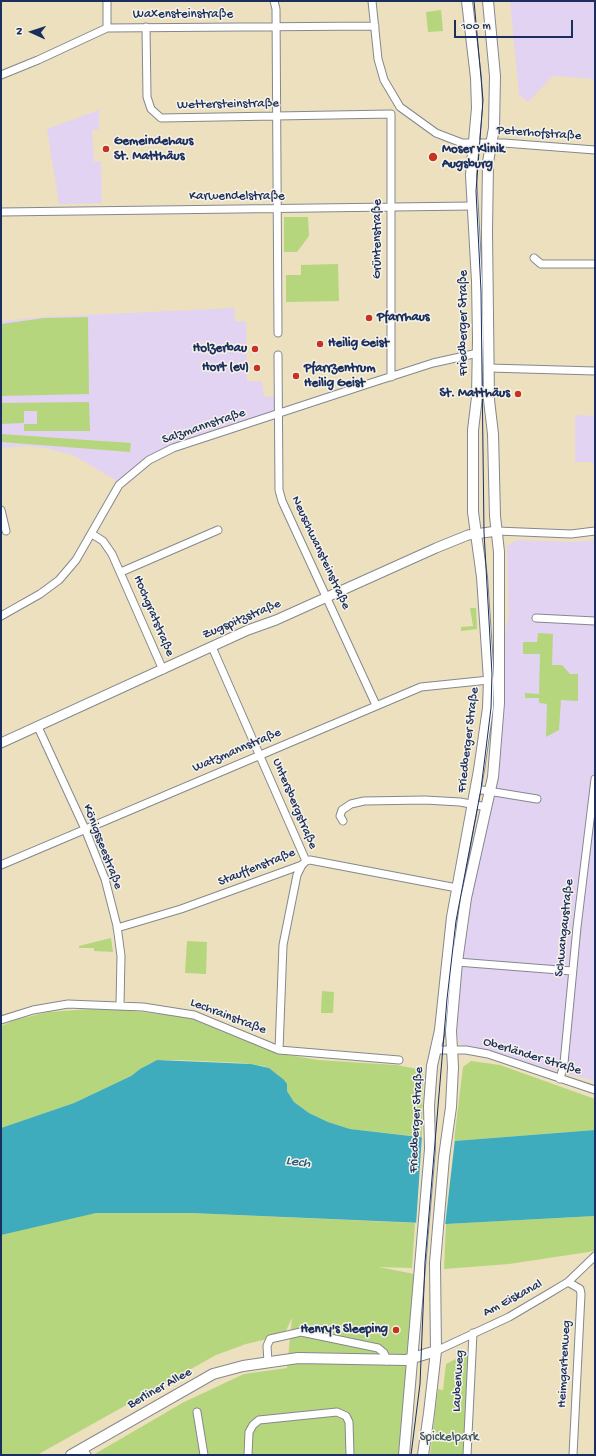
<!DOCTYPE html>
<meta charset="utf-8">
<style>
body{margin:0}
#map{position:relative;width:596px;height:1456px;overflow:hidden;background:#ece0be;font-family:"Gochi Hand",sans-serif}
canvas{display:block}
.frame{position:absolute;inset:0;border:2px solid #1b2f5e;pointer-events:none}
.north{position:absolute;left:12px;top:12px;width:40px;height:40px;-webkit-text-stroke:3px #f7f3e8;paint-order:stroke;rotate:273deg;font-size:11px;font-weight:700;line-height:16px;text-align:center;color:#1b2f5e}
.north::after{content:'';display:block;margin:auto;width:14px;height:18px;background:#1b2f5e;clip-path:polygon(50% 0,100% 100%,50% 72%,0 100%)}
.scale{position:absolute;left:454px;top:20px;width:119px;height:18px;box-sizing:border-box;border:2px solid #1b2f5e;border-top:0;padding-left:5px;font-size:12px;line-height:14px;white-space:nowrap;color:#1b2f5e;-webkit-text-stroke:3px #f7f3e8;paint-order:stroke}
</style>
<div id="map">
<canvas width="596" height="1456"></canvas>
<div class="frame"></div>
<div class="north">N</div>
<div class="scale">100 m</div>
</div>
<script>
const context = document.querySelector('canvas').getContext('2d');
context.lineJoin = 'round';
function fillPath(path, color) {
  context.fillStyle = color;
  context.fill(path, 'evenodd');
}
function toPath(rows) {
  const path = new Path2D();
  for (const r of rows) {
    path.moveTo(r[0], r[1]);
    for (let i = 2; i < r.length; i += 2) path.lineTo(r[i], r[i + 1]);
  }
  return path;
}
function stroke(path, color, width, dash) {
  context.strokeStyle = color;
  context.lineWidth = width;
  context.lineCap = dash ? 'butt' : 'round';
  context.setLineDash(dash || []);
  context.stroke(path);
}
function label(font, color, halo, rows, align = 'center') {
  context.font = font + ' "Gochi Hand",sans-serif';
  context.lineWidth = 3;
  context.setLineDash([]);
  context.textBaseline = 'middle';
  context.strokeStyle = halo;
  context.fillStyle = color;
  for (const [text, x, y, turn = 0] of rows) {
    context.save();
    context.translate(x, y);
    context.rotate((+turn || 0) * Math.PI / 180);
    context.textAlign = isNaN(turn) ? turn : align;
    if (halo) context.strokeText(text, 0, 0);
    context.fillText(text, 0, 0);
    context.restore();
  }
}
fillPath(toPath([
 [510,1,595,1,595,79,553,76,528,102,519,95],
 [99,110,99,129,92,130,94,162,101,161,102,203,59,204,47,129],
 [235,308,235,321,246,322,247,381,262,381,264,397,274,396,275,412,173,445,147,456,117,481,73,455,46,448,26,446,1,448,1,321,44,317],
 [575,415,595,416,595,464,592,464,592,462,575,462],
 [516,540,574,542,595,540,595,1081,461,1046,457,1034,462,958,469,905,494,796,502,729,506,629,509,615,507,546]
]), '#e3d3f2');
fillPath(toPath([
 [441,10,443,31,428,32,426,12],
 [284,217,308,217,309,236,297,252,284,252],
 [338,264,339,301,286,302,286,275,301,275,301,265],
 [88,317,89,394,1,396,1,324,44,318],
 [89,402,90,431,24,431,24,424,37,424,37,411,24,411,24,423,1,424,1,403],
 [1,434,131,443,130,452,1,442],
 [470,608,476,608,477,629,461,631,461,627,473,626],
 [538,633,553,634,552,665,562,665,570,674,578,674,578,701,561,700,559,730,546,737,547,704,539,703,539,698,525,698,525,693,539,694,540,654,523,654,523,642,537,642],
 [111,938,113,952,94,951,94,948,79,948,79,946],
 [187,941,207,942,206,974,185,973],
 [322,991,334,992,333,1013,321,1013],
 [105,1008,187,1017,276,1053,318,1060,396,1065,423,1070,422,1137,350,1129,328,1122,309,1113,294,1102,287,1091,287,1084,269,1068,263,1066,244,1063,178,1060,157,1060,140,1069,131,1076,74,1103,1,1128,1,1026,15,1020,48,1012],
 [471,1061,500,1065,595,1099,595,1130,454,1141,463,1067],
 [96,1213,191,1213,415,1223,412,1268,379,1267,414,1274,399,1455,93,1455,184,1402,244,1374,287,1368,292,1318,284,1335,246,1344,216,1355,37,1455,1,1455,1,1224],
 [595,1216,595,1251,509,1264,444,1269,446,1224],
 [469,1352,466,1455,430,1455,438,1389,443,1390,446,1364]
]), '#b6d67e');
fillPath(toPath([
 [157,1060,251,1064,269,1068,284,1080,287,1084,287,1091,294,1102,309,1113,328,1122,350,1129,454,1141,595,1130,595,1216,446,1224,191,1213,96,1213,1,1235,1,1128,74,1103,131,1076,140,1069]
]), '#3eacbd');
fillPath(toPath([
 [422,1135,455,1139,445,1226,416,1225]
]), '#ece0be');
const street = toPath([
 [107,1,107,28],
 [274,1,276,9,278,333],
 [372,1,378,59,384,80,400,107,436,133,462,143,504,143,595,150],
 [146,27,147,97,151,109,161,118,391,114],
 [1,75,38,60,107,28,375,26],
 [391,114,391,377],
 [1,212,472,206],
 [534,258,541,264,595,264],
 [278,355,279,490,282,501,376,705],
 [489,368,595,371],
 [1,510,6,531],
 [497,531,571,534,595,531],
 [92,534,103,541,112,554,163,670],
 [121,572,218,530],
 [1,616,40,594,59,580,76,560,119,485,149,460,173,448,374,382,433,363,478,353],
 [536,618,595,621],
 [212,647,306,861],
 [38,727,85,829,105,879,117,926,121,956,120,1005],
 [476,789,537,799],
 [343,821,340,816,342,810,351,804,364,801,425,800,460,802,487,807],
 [1,865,421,687,489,680],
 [117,928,181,909,302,865,306,861,310,860,457,888],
 [457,962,572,971],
 [1,1020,33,1010,68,1004,143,1007,194,1015,279,1050,399,1060],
 [279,1050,283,945,297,875,302,865],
 [437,1050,466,1050,488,1054,595,1090],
 [560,1079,564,1063,577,927,595,779],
 [568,1282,580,1289,581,1294,573,1455],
 [436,1351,509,1317,548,1294,568,1282,595,1256],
 [268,1362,267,1346,270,1339,301,1332,378,1348,384,1353,387,1361],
 [197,1412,204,1455],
 [83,1448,87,1455],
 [248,1455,249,1432,253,1425,259,1420,337,1412,346,1416,349,1422,350,1455],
 [467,1455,473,1333]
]);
const secondary = toPath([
 [1,743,248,630,276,620,436,548,468,535,497,531]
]);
const primary = toPath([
 [71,1455,213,1374,243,1366,298,1358,406,1360,436,1351],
 [404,1455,430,1149,429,1106,432,1066,440,1030,452,917,479,770,488,708,489,680,482,577,473,512,473,430,477,397,478,339,477,281,471,175,477,108,476,78,467,1],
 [423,1455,429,1413,436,1351,435,1263,444,1157,451,1107,453,1067,451,1031,457,962,466,898,493,777,499,703,499,552,495,516,493,434,489,400,487,232,488,162,494,128,495,76,488,1]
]);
stroke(street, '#84888e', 9);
stroke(secondary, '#84888e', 11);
stroke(primary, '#84888e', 12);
stroke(street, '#fff', 7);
stroke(secondary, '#fff', 9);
stroke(primary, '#fff', 10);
stroke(toPath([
 [411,1455,420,1384,425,1262,447,999,456,921,481,789,491,708,492,674,484,532,481,291,476,191,483,100,474,1]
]), '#1b2f5e', 1);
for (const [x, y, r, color] of [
 [106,149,4,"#c8321e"],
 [433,157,5,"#c8321e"],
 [369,318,4,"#c8321e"],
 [320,344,4,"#c8321e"],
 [255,349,4,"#c8321e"],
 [257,368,4,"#c8321e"],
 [296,376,4,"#c8321e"],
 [518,394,4,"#c8321e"],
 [396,1330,4,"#c8321e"]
]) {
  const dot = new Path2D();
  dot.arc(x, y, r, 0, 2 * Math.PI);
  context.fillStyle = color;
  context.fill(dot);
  stroke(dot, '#f7f3e8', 1.5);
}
label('13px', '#1b2f5e', '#f7f3e8', [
 ["Waxensteinstraße",183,15],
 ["Wettersteinstraße",228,105,-1],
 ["Peterhofstraße",539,134,4],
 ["Karwendelstraße",237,197],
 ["Grüntenstraße",378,239,-90],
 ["Friedberger Straße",464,323,-90],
 ["Salzmannstraße",204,427,-19],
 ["Neuschwansteinstraße",320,553,65],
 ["Hochgratstraße",153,616,67],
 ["Zugspitzstraße",242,620,-23],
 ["Friedberger Straße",469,740,-83],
 ["Watzmannstraße",237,751,-23],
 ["Untersbergstraße",294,804,67],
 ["Königsseestraße",102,847,69],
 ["Stauffenstraße",257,868,-22],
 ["Schwangaustraße",565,928,-84],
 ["Lechrainstraße",228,1017,21],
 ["Oberländer Straße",532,1057,17],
 ["Friedberger Straße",417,1120,-87],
 ["Am Eiskanal",513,1299,-28],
 ["Heimgartenweg",565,1364,-87],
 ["Laubenweg",459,1381,-87],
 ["Berliner Allee",160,1389,-29]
]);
label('bold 13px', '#1b2f5e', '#f7f3e8', [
 ["Gemeindehaus",114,142],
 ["St. Matthäus",114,157],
 ["Moser Klinik",442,150],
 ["Augsburg",442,165],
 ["Pfarrhaus",377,318],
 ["Heilig Geist",328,344],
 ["Holzerbau",247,349,"right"],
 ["Hort (ev)",249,368,"right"],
 ["Pfarrzentrum",304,369],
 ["Heilig Geist",304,384],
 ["St. Matthäus",510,394,"right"],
 ["Henry's Sleeping",388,1330,"right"]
], 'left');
label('13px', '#425966', '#f7f3e8', [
 ["Spickelpark",449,1438]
]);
label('italic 14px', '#275b7f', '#f7f3e8', [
 ["Lech",298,1163,8]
]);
</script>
